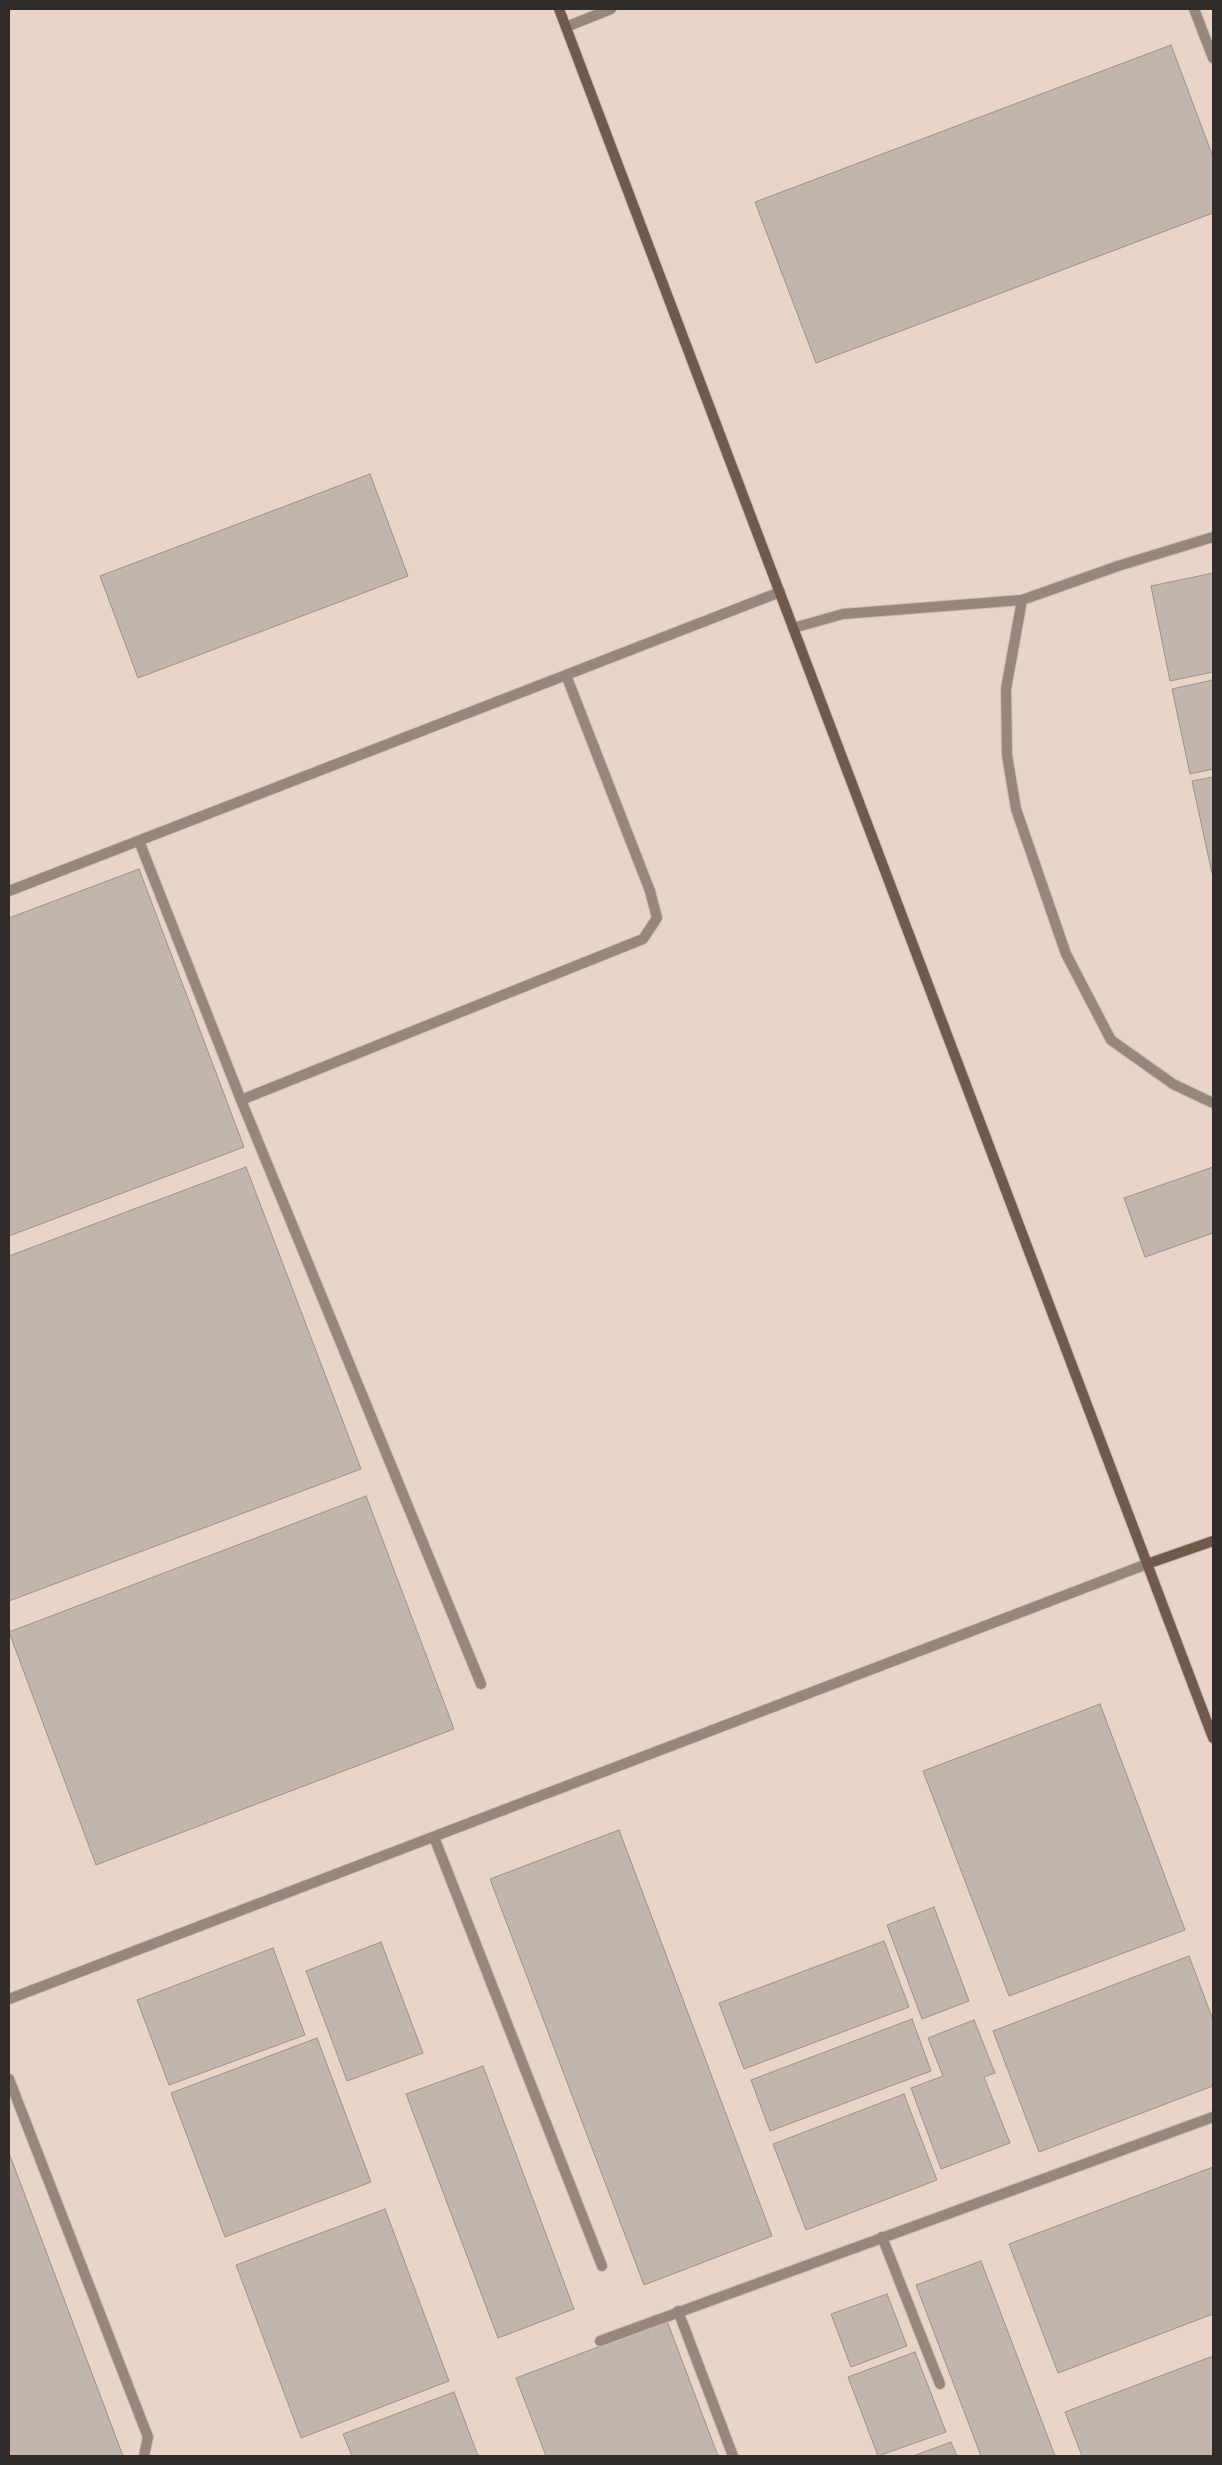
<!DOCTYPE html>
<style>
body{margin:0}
#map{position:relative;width:1222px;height:2465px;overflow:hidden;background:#f0e1da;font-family:"Varela Round",sans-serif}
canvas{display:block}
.frame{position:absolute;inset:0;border:10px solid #312c29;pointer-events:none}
</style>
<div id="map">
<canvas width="1222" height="2465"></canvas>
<div class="frame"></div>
</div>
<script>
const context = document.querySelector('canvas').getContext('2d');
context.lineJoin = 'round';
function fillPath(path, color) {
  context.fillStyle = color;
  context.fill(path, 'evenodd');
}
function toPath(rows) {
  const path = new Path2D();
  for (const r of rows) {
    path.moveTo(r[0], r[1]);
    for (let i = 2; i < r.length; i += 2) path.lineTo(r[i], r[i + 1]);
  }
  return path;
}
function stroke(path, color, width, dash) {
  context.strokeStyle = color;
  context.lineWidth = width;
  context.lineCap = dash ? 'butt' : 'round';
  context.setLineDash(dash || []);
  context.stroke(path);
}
fillPath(toPath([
 [9,9,1213,9,1213,2456,9,2456]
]), '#e9d4c8');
const building = toPath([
 [1171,45,1213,157,1213,213,816,363,755,202,1171,45],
 [370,474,408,576,138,678,100,576,370,474],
 [1213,573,1213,672,1170,681,1151,586,1213,573],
 [1213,680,1213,769,1190,774,1172,689,1213,680],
 [1213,777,1213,873,1212,873,1192,781,1213,777],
 [139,869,244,1147,9,1236,9,918,139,869],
 [246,1167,361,1469,9,1601,9,1256,246,1167],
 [1213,1167,1213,1233,1145,1257,1124,1198,1213,1167],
 [366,1496,454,1729,96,1865,9,1632,366,1496],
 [1100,1704,1185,1930,1009,1996,923,1771,1100,1704],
 [619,1830,772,2236,644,2285,490,1879,619,1830],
 [934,1907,969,2001,922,2019,887,1925,934,1907],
 [884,1941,909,2007,744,2069,719,2003,884,1941],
 [381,1942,423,2053,347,2081,306,1971,381,1942],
 [273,1948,305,2035,169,2085,137,2000,273,1948],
 [1189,1956,1213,2020,1213,2086,1039,2152,993,2031,1189,1956],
 [912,2019,931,2071,770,2131,751,2080,912,2019],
 [974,2020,995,2073,984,2077,1010,2143,941,2169,911,2088,943,2076,928,2038,974,2020],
 [317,2038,371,2182,225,2237,171,2093,317,2038],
 [483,2066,574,2309,498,2338,406,2094,483,2066],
 [904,2094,937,2180,806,2230,773,2144,904,2094],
 [9,2153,123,2456,9,2456,9,2153],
 [1213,2167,1213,2314,1058,2373,1009,2244,1213,2167],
 [385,2209,449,2381,301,2438,236,2265,385,2209],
 [981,2261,1055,2456,981,2456,916,2285,981,2261],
 [887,2294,907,2346,851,2367,831,2314,887,2294],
 [667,2321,718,2456,546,2456,516,2378,667,2321],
 [915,2352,946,2432,878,2456,848,2377,915,2352],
 [1213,2356,1213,2456,1082,2456,1065,2412,1213,2356],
 [454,2392,478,2456,352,2456,343,2434,454,2392],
 [951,2442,957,2456,913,2456,951,2442]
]);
fillPath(building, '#c2b5ad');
stroke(building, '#9f928b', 1);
const lane = toPath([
 [1194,9,1213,58],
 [566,27,611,9],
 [1022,600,1118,566,1213,537],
 [793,628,843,614,1022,600,1006,689,1007,755,1016,809,1066,954,1111,1040,1173,1084,1213,1103],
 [139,841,241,1100,481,1684],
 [9,891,780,592],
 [241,1100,643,939,657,918,650,891,566,675],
 [434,1837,602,2266],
 [9,2079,148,2437,144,2456],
 [882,2237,940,2384],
 [678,2311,733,2456]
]);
const street = toPath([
 [9,1999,1147,1564],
 [600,2341,1213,2117]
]);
const secondary = toPath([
 [559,9,1213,1738],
 [1147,1564,1213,1541]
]);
stroke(lane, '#cabdb7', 12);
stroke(street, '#cabdb7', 12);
stroke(secondary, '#cabdb7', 12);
stroke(lane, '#97867c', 10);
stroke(street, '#97867c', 10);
stroke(secondary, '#71594c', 10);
</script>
